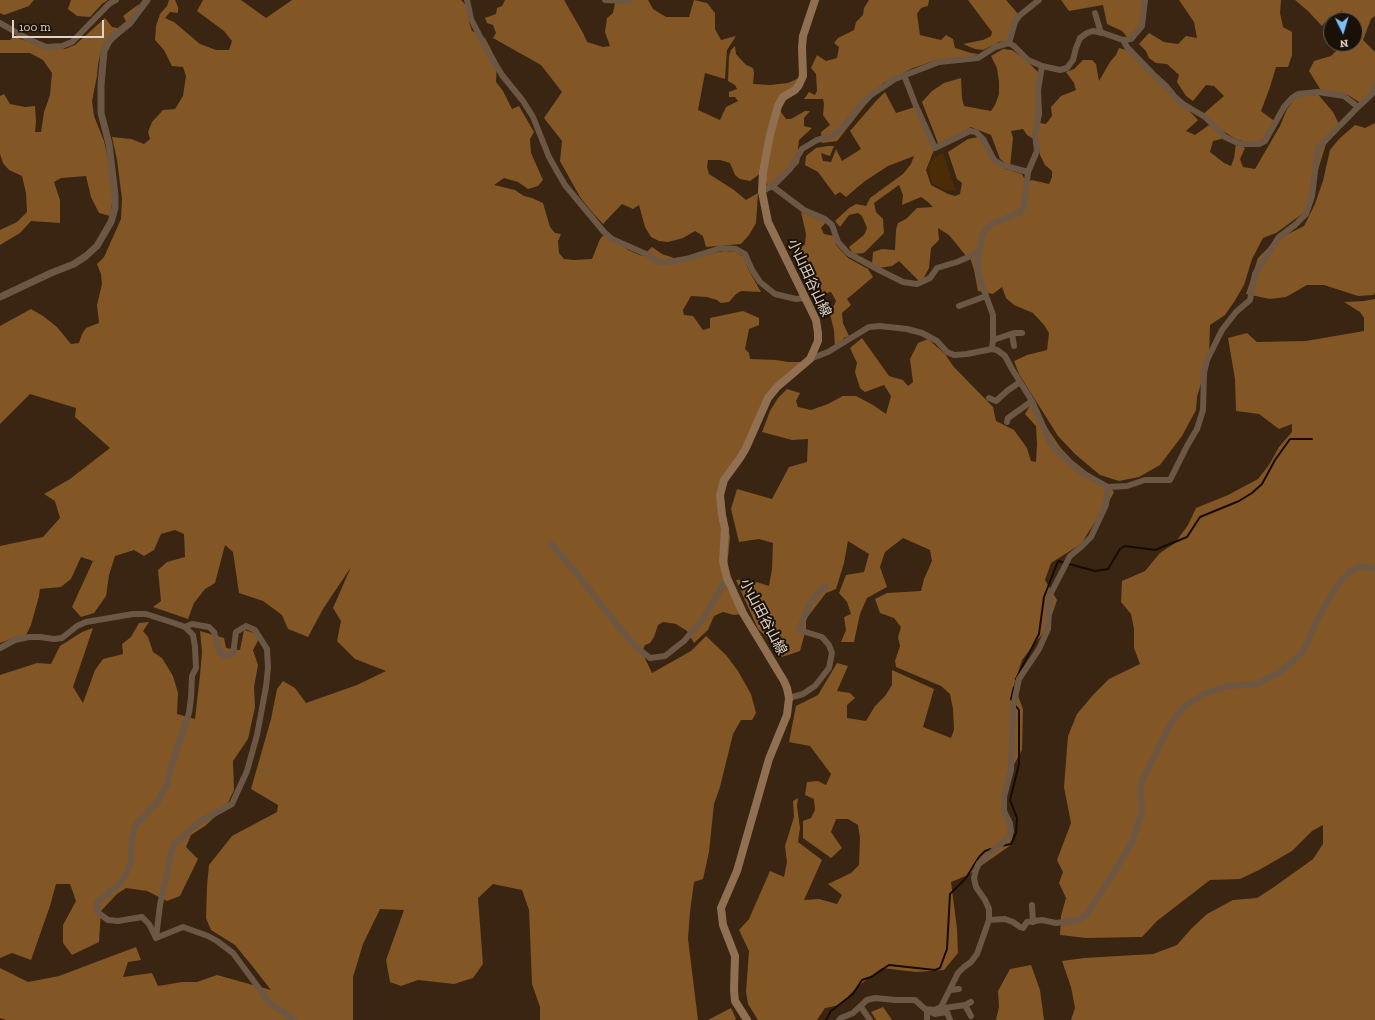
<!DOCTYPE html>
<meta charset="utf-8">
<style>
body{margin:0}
#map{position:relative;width:1375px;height:1020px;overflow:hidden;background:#392511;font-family:"Zilla Slab",serif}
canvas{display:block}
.north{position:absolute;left:1323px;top:12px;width:40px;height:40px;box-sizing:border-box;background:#191008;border:1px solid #695e54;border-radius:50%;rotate:175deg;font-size:11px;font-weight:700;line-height:16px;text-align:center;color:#e1d3c7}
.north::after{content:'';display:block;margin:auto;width:14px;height:18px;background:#7abff8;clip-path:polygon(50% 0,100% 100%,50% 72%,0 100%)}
.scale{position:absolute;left:12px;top:20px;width:92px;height:18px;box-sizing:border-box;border:2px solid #e1d3c7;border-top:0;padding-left:5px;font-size:12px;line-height:14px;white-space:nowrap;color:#e1d3c7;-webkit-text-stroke:3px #191008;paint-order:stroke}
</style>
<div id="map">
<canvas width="1375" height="1020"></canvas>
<div class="north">N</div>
<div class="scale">100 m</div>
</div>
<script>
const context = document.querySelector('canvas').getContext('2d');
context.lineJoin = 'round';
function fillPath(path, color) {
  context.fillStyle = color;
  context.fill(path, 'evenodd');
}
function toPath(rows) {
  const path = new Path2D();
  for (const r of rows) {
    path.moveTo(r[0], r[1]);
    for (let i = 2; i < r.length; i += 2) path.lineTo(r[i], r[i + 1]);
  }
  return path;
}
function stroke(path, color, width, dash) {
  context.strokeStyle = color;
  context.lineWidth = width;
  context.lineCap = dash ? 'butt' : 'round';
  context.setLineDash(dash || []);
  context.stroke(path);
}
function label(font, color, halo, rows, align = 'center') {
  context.font = font + ' "Zilla Slab","Noto Sans JP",serif';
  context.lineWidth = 4;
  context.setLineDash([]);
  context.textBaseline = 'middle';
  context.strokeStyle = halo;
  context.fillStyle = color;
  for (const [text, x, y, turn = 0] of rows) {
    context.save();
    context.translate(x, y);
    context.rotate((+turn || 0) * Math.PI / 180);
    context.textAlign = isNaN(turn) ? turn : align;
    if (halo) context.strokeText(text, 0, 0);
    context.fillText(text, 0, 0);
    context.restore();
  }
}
fillPath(toPath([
 [943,153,956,191,944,190,932,183,928,167,933,158]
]), '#4c2c07');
fillPath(toPath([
 [0,0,34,0,29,6,4,15,0,13],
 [71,0,108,0,102,4,90,17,77,16,68,9],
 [169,0,175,0,178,7,178,13,170,12,165,18,174,22,200,44,216,50,229,50,232,41,224,31,197,11,203,0,241,0,266,18,292,0,461,0,468,7,469,22,472,31,485,38,497,61,496,82,503,91,512,109,519,106,534,132,530,139,531,153,543,180,538,186,528,189,518,182,504,178,494,185,515,190,524,196,532,198,543,203,550,227,555,233,561,234,558,241,559,253,564,259,574,260,592,259,600,239,607,231,628,250,642,256,652,247,662,254,674,258,699,256,724,251,736,252,744,257,748,269,761,292,741,291,736,294,729,302,721,303,717,300,707,297,691,296,683,310,684,315,693,316,703,330,710,328,710,318,743,311,759,318,759,325,749,329,745,349,749,353,750,359,776,360,788,362,804,362,772,397,718,489,730,537,727,567,726,586,741,614,734,615,723,612,714,616,708,630,694,643,687,631,676,624,663,622,658,625,654,637,650,643,645,645,642,652,652,673,691,651,706,636,726,655,738,671,751,694,756,713,752,720,741,720,733,734,720,787,714,804,709,852,703,879,694,882,690,912,688,939,698,1020,540,1020,540,1007,532,984,529,910,522,890,493,884,478,898,483,964,473,978,454,984,418,980,401,986,390,982,386,960,404,910,380,909,363,944,353,977,353,1020,6,1020,0,1018,0,968,28,982,59,976,136,947,141,960,128,962,123,977,152,973,158,986,182,982,197,982,217,975,271,990,253,967,235,945,211,930,206,918,207,886,209,865,232,836,277,812,278,805,251,789,271,719,277,689,283,681,295,688,306,703,357,685,386,671,355,659,337,641,341,621,333,608,351,567,323,609,308,637,288,629,282,615,263,601,239,593,233,552,225,545,215,583,205,589,194,603,188,619,153,607,161,601,158,570,167,562,185,557,184,534,175,530,161,534,154,550,144,556,134,550,115,556,109,575,106,596,94,613,81,617,72,607,93,561,81,557,71,579,61,587,40,589,39,596,31,625,25,637,11,639,0,643,0,546,43,537,60,518,55,501,44,494,70,479,110,448,75,417,76,408,30,394,0,424,0,326,31,309,43,316,57,327,71,344,79,343,82,334,86,328,99,323,97,305,102,284,101,274,97,264,104,257,121,219,122,199,117,160,112,137,131,139,144,144,150,139,148,132,152,122,163,110,175,109,183,96,186,76,183,67,172,66,164,50,155,40,156,26,160,14,167,6],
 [505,0,564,0,583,33,587,42,603,47,610,46,605,32,607,18,613,13,615,3,610,0,648,0,653,9,666,17,689,17,694,0,707,3,715,13,715,29,721,40,736,36,727,50,725,79,705,73,698,110,720,120,726,107,738,101,735,97,729,97,729,92,737,89,735,85,728,81,729,56,731,50,735,46,736,54,746,65,753,68,754,73,753,84,770,85,788,83,799,78,799,81,776,105,786,119,791,119,805,111,810,111,804,118,804,126,812,128,799,140,798,149,800,158,799,163,775,188,769,191,766,181,761,173,750,181,740,179,735,175,730,163,720,160,708,160,707,167,709,174,734,190,746,200,758,193,756,223,749,235,741,244,706,247,703,236,695,231,683,238,668,242,659,241,651,237,645,227,639,205,633,209,622,204,603,224,592,212,580,197,560,161,562,141,544,118,562,92,541,65,493,38,496,33,493,25,487,23,485,18,496,14,497,8,502,6],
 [869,0,929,0,928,6,921,8,917,14,920,35,941,40,946,35,953,39,955,48,971,53,979,54,965,59,940,59,913,68,883,83,837,141,822,143,821,132,830,125,823,115,824,104,823,99,804,99,809,92,815,95,817,91,816,74,811,68,817,55,826,61,837,58,839,47,834,43,838,38,854,30,856,22,863,15,864,8],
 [968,0,1006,0,1020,16,1007,41,999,42,983,50,975,49,963,44,983,40,991,36,992,32],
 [1061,0,1147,0,1143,28,1128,38,1122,31,1107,24,1103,5,1069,11],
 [1179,0,1281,0,1280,13,1283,27,1292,32,1292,55,1288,67,1276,67,1270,87,1261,111,1277,123,1268,137,1251,144,1236,139,1216,127,1201,116,1224,96,1214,86,1206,85,1193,101,1186,96,1177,82,1179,75,1167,64,1156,63,1149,58,1146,51,1139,44,1149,33,1164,42,1178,44,1186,36,1197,38,1194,22],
 [1295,0,1375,0,1375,16,1371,19,1363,40,1375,52,1375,83,1374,87,1362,104,1348,95,1322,92,1309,71,1314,61,1331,56,1340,47,1341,44,1355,44,1355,20,1345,20,1345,17,1342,11,1329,17,1322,26,1308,11],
 [139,4,136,11,120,35,100,55,98,65,97,76,92,101,94,116,104,141,108,159,113,197,110,216,99,213,91,197,86,176,61,178,54,182,60,200,60,223,31,221,20,233,0,245,0,230,17,222,27,212,26,193,22,176,9,170,3,163,0,154,0,96,4,94,10,104,25,107,35,106,36,121,35,132,41,132,44,112,50,95,52,73,43,60,30,53,0,53,0,40,10,40,14,36,23,40,65,49,75,45,105,18,112,27,118,28,126,21,123,16],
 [1119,48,1133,52,1198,120,1186,131,1195,135,1209,125,1225,138,1213,141,1210,152,1224,163,1231,166,1234,158,1236,144,1245,148,1240,159,1243,167,1255,169,1280,126,1287,109,1296,97,1316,92,1333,112,1340,126,1326,144,1305,212,1276,233,1263,238,1252,259,1244,285,1234,302,1225,315,1210,325,1209,356,1197,397,1196,410,1182,436,1160,465,1139,477,1119,481,1100,475,1075,454,1058,436,1019,374,1014,361,1027,355,1047,350,1049,333,1044,325,1033,313,1014,305,1006,298,1002,287,993,294,978,291,974,270,970,257,966,256,949,235,938,228,939,240,931,248,929,268,921,283,899,261,892,266,879,268,872,264,873,252,882,249,895,250,896,230,898,223,906,219,917,208,933,207,928,202,921,197,902,205,903,195,899,185,874,203,876,212,883,219,884,233,864,253,853,254,849,247,864,235,867,228,862,216,858,213,849,215,840,227,835,221,849,208,856,204,866,206,870,198,903,174,911,164,914,156,888,166,865,181,846,197,840,192,835,195,818,172,805,165,806,156,816,148,827,146,834,146,830,156,821,153,823,161,831,162,836,149,842,161,861,149,850,131,876,101,885,92,896,113,915,107,934,150,926,170,931,185,948,194,955,196,960,194,962,183,957,179,948,152,968,139,978,137,1005,169,1022,174,1026,182,1032,180,1049,184,1052,177,1052,171,1045,165,1040,155,1038,142,1027,135,1023,129,1011,131,1013,138,1010,167,1000,159,991,135,971,127,939,146,922,102,932,91,944,83,961,78,962,98,964,106,991,111,995,105,999,94,999,82,997,68,991,56,1003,49,1012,50,1026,60,1038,72,1042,114,1040,123,1046,124,1052,116,1051,107,1061,96,1076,90,1074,83,1066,72,1074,69,1083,60,1092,60,1096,64,1099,81,1110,62,1116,55],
 [1375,123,1375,293,1373,295,1358,296,1324,285,1307,285,1286,297,1270,299,1246,294,1258,258,1271,245,1288,234,1304,226,1315,204,1323,181,1330,150,1339,139,1355,125,1365,128],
 [801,212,826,222,821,228,824,234,834,236,836,245,848,258,868,269,873,277,847,299,851,305,842,313,843,323,849,336,844,338,835,348,834,330,830,314,836,301,831,292,820,295,804,255,793,256,805,244,806,234],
 [1375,299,1375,1020,1071,1020,1075,1008,1071,987,1062,961,1084,958,1153,954,1177,945,1191,929,1207,914,1233,900,1257,898,1274,887,1313,859,1323,844,1323,825,1312,831,1292,851,1259,870,1240,879,1210,880,1157,921,1142,937,1086,938,1060,935,1061,916,1066,898,1059,883,1063,872,1057,860,1071,823,1064,787,1068,736,1077,714,1093,695,1109,679,1140,664,1134,648,1134,629,1131,614,1121,602,1122,581,1145,571,1160,553,1175,543,1188,525,1196,508,1228,495,1258,479,1269,465,1279,447,1292,432,1292,424,1279,429,1259,414,1236,411,1235,379,1228,338,1247,333,1257,342,1306,341,1364,331,1364,318,1360,312,1344,302,1364,301],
 [862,338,889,376,903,380,908,386,913,382,910,359,918,343,928,339,945,354,953,366,993,407,996,421,1014,430,1027,448,1031,461,1036,462,1037,444,1036,426,1025,414,1031,404,1060,447,1072,460,1096,479,1111,488,1114,492,1104,511,1095,522,1081,544,1051,563,1045,580,1057,600,1048,627,1022,660,1014,685,1023,709,1022,750,1011,770,1005,802,1013,835,1011,845,968,875,951,882,957,929,958,953,944,970,916,972,882,968,857,987,840,1005,825,1008,817,1020,758,1020,748,1004,746,992,749,951,739,930,749,919,770,871,784,877,787,862,785,846,794,817,793,801,798,798,797,806,800,828,798,842,822,860,804,900,819,899,837,904,842,895,828,884,851,873,859,865,860,838,858,825,848,819,836,819,831,832,842,848,831,858,803,838,803,821,811,818,815,810,814,799,805,795,807,782,818,781,826,785,831,774,810,746,789,742,796,706,818,695,837,663,848,666,837,691,850,693,855,698,847,705,847,718,866,721,875,706,885,696,892,685,892,670,934,689,923,727,951,738,954,730,953,709,950,694,941,686,896,667,895,661,900,646,898,637,901,627,894,618,880,613,875,599,887,593,921,591,924,579,932,561,930,550,903,538,885,552,880,567,887,587,867,598,860,614,854,642,841,642,846,630,844,617,851,614,847,602,839,593,846,575,864,572,869,554,848,541,844,563,836,589,826,593,806,619,806,629,800,651,782,657,772,642,758,629,736,580,747,579,769,586,772,569,773,543,759,539,739,542,731,509,737,489,772,499,789,467,807,462,808,439,792,440,762,432,770,411,778,398,787,389,800,393,796,401,798,407,811,410,828,404,843,396,856,396,873,405,886,414,891,396,884,385,865,392,860,388,855,372,857,363,850,348],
 [149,622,143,631,148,637,153,652,162,658,173,676,178,693,177,714,195,719,200,675,202,652,200,631,224,638,226,648,240,650,244,630,261,635,253,650,258,665,254,687,255,707,248,739,233,761,234,790,226,807,205,826,191,835,186,847,198,859,180,896,167,901,147,891,126,888,117,894,101,911,99,942,72,955,63,943,63,925,76,901,70,884,56,884,50,906,31,960,12,953,0,958,0,675,37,663,51,664,60,646,82,632,93,628,73,687,83,703,95,670,103,659,123,654,122,644,131,637,139,623],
 [1031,965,1040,990,1044,1020,996,1020,999,1007,998,991,1010,969],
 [883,1007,890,1017,892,1020,876,1020,871,1012],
 [731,1008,736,1019,734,1020,708,1020]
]), '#835625');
stroke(toPath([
 [1016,679,1039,634,1044,597,1058,561,1095,571,1108,569,1120,549,1125,546,1155,550,1187,537,1200,517,1239,501,1252,493,1262,484,1275,460,1290,439,1312,439],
 [1013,702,1011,699,1014,687],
 [1001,846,1011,844,1016,833,1017,818,1010,800,1019,764,1019,710,1015,705],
 [826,1020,831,1011,853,994,862,980,871,977,889,965,935,970,940,968,947,949,950,894,966,878,979,857,985,851,991,849]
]), '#190b01', 2);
stroke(toPath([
 [467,0,471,19,488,52,502,75,523,101,533,117,549,157,558,173,565,185,604,232,612,239,646,254,659,262,669,262,686,259,721,248,736,249,745,254,752,270,760,282,775,294,796,299,805,298],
 [605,0,628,1,629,0],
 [1095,13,1101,33],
 [0,23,30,40,46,47,62,46,72,42,109,4,116,0],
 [1123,40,1127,47,1155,76,1167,87,1175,97,1183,104,1205,117,1225,137,1240,144,1259,144,1265,141,1284,107,1292,98,1298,94,1318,92,1344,96,1358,107],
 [1009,43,1015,22,1019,16,1039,0],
 [904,75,916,106,935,148,970,131,976,132,983,139,994,160,1002,165,1028,172],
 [772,186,804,210,825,219,832,225,838,242,848,253,879,270,903,282,917,284,930,278,937,268,957,262,980,252],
 [762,192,777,182,790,169,802,149,817,140,832,136,840,130,847,123,856,110,871,95,895,79,939,62,978,58,995,47,1009,43,1014,46,1028,60,1042,66,1060,70,1067,68,1073,60,1076,48,1080,38,1087,33,1093,31,1103,33,1123,40,1131,39,1142,26,1145,0],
 [959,306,986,296],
 [1012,334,1014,346],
 [993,340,1014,333,1022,333],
 [992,349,993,340,993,315,980,279,977,266,982,236,987,228,993,223,1019,213,1024,206,1028,172,1037,151,1035,134,1039,113,1038,90,1042,66],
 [810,359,828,352,869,327,880,326,907,329,922,333,937,341,947,352,954,355,967,354,992,349,997,350,1005,356,1012,369,1032,401,1050,442,1057,451,1081,472,1108,487,1127,486,1145,480,1170,480,1187,446,1197,429,1203,410,1204,373,1207,360,1222,330,1236,312,1250,300,1255,274,1279,237,1295,225,1306,214,1312,196,1318,148,1358,107,1373,93,1375,86],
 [989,398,996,401,1007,391,1020,382],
 [1007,422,1008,418,1032,401],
 [551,544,578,575,606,611,635,646,650,658,665,656,684,641,703,619,727,578],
 [0,648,15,640,29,637,40,637,54,639,62,638,77,626,86,622,133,614,146,614,174,623,185,627,193,635,195,647,196,668,192,676,191,698,189,713,173,761,167,784,158,801,135,826,132,837,131,861,126,874,121,882,97,903,97,912,108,920,118,921,142,917,149,924,156,938],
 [789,698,803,694,815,686,829,668,832,653,829,645,822,637,799,630,810,603,825,586],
 [1032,905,1033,922],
 [989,920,1005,919,1013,922,1020,927,1023,928,1027,922,1042,920,1056,923,1078,920,1083,918,1089,911,1127,851,1133,839,1142,811,1140,788,1142,781,1170,725,1176,717,1186,705,1206,693,1228,686,1257,684,1278,673,1291,663,1304,650,1317,620,1337,585,1349,572,1359,567,1375,568],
 [156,938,160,905,173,845,199,822,232,804,247,771,257,735,266,687,268,668,267,649,255,630,246,626,236,632,233,654,224,656,219,650,214,632,209,627,192,624,185,627],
 [156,938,183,927,208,936,217,941,233,953,269,1002,278,1009,290,1016,294,1020],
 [950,990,959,989],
 [965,1005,971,1016],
 [861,1007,870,1020],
 [938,1009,965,1005,971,1002],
 [927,1010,927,1020],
 [930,1012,935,1014,947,1012,950,1020],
 [839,1020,841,1018,853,1013,867,1000,875,998,895,1000,915,1000,925,1009,935,1010,941,1007,958,973,964,967,971,962,977,954,989,920,989,909,985,900,976,887,974,878,976,870,979,863,1008,838,1011,832,1010,823,1004,811,1004,797,1011,770,1013,707,1019,679,1039,649,1048,629,1050,595,1070,556,1081,547,1091,537,1106,505,1108,487]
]), '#6b5744', 6);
stroke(toPath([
 [0,297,51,273,74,264,86,256,97,246,111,222,115,208,115,195,109,144,101,113,101,85,104,51,110,39,130,23,147,0]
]), '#6b5744', 7);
stroke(toPath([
 [747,1020,735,1001,734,990,735,956,723,925,721,908,737,871,769,759,787,715,789,698,787,688,784,681,743,613,727,578,723,561,725,529,722,515,720,495,724,480,740,458,746,448,768,398,777,387,810,359,818,341,818,333,816,320,768,222,762,192,763,172,770,135,778,106,783,97,795,90,799,85,803,76,802,47,803,36,815,0]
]), '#907051', 8);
label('14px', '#e1d3c7', '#191008', [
 ["小山田谷山線",809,278,65],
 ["小山田谷山線",763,617,62]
]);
</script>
